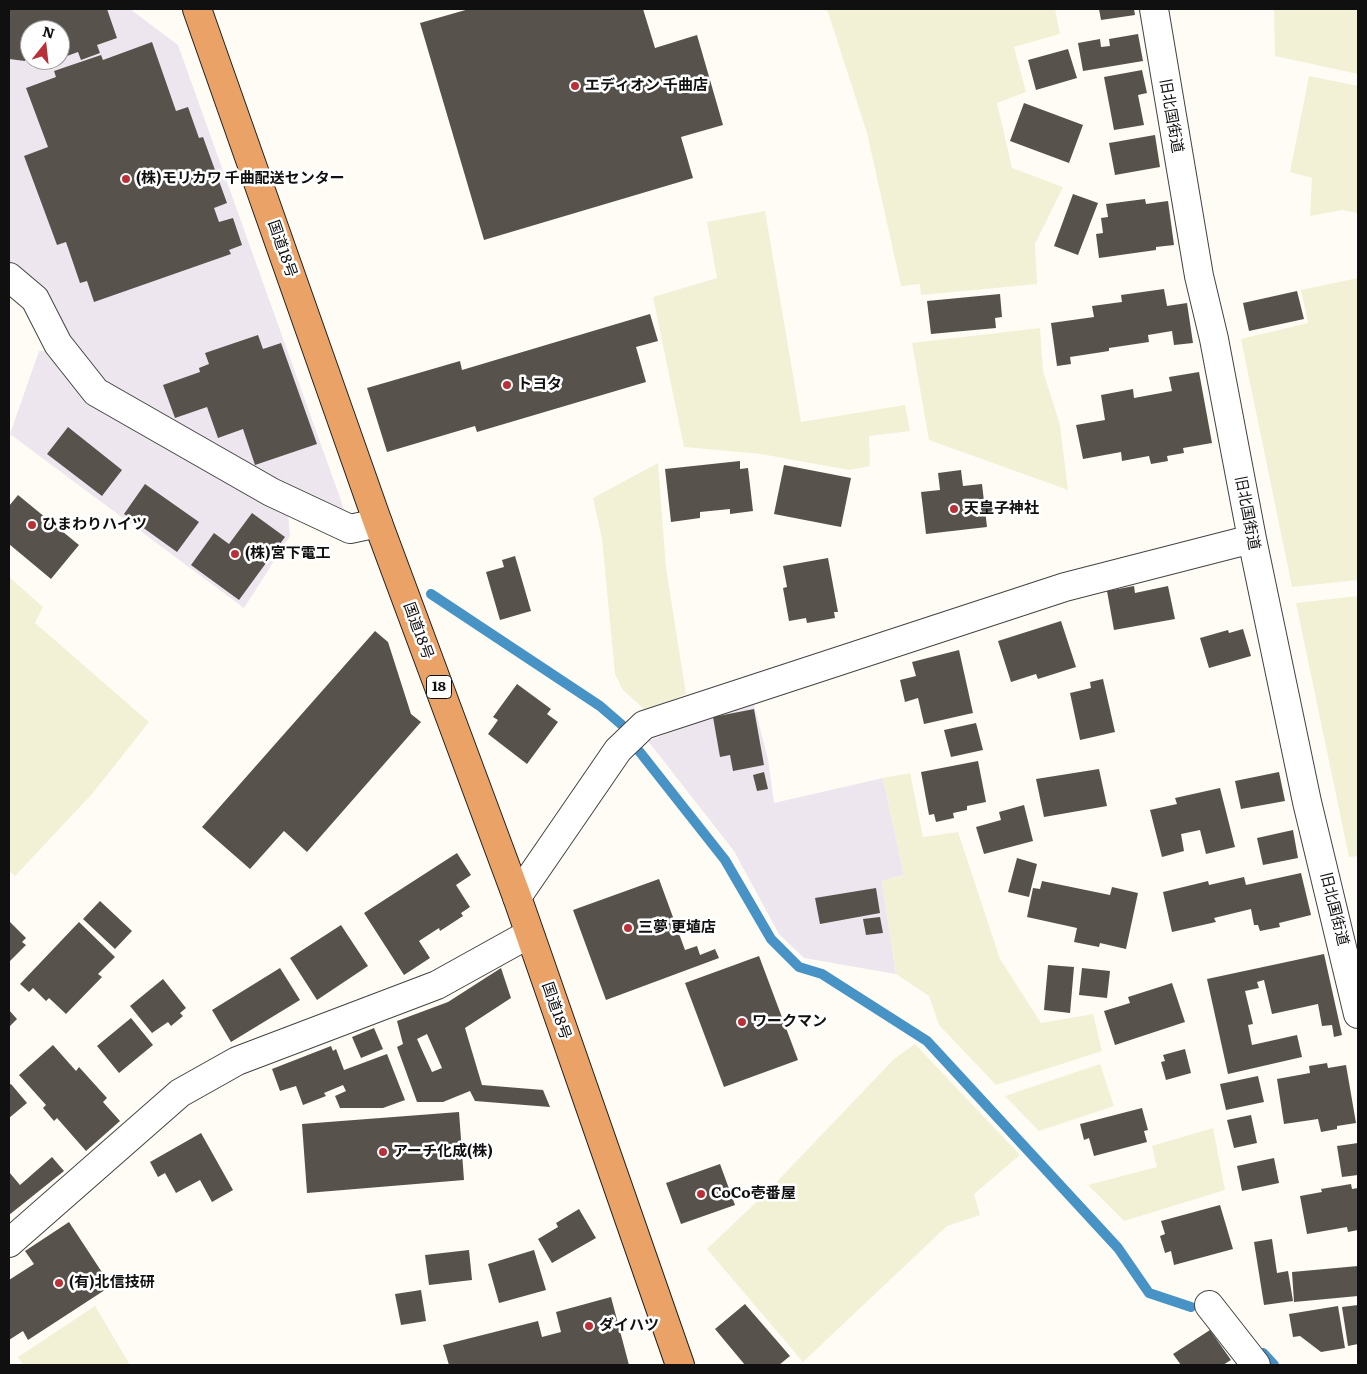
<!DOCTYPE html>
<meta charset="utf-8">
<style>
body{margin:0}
#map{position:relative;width:1367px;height:1374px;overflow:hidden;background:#fefcf4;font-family:Literata,serif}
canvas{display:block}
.frame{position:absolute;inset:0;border:10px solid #101010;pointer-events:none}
.north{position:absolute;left:20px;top:20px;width:50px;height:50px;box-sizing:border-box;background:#fff;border:1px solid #9f9f9f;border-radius:50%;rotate:16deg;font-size:14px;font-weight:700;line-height:20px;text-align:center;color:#101010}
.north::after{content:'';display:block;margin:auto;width:18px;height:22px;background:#b83138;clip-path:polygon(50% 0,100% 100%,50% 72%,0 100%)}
</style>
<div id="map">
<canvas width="1367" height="1374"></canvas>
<div class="frame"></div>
<div class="north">N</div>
</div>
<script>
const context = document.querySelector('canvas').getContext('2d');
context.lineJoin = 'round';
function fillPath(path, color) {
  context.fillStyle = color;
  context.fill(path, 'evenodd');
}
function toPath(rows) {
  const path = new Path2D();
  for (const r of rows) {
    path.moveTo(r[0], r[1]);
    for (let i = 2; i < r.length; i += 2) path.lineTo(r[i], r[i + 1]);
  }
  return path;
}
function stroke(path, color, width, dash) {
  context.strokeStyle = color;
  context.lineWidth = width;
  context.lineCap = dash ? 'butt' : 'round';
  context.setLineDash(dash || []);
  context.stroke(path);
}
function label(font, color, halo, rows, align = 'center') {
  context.font = font + ' Literata,"Noto Sans JP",serif';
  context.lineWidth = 5;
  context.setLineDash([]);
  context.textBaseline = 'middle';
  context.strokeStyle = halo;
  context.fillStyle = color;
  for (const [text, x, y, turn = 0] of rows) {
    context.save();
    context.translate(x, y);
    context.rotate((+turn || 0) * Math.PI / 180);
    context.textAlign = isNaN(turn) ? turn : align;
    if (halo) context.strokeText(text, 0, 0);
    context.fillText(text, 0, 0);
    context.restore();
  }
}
fillPath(toPath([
 [9,9,130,9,178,45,344,509,275,481,125,392,122,395,97,377,66,341,50,302,16,264,9,264],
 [30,30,60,30,60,60,30,60],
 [39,351,54,351,288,514,290,536,244,608,10,434],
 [753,701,768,759,774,803,883,778,904,875,882,881,896,974,804,958,779,934,734,851,648,741]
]), '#ede6ee');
fillPath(toPath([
 [823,9,1055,9,1060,34,1014,47,1026,92,997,103,1012,168,1063,187,1035,244,1037,284,921,295,920,284,901,286,867,133,828,12],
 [1274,9,1358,9,1358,74,1275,56],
 [1309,76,1358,86,1358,213,1342,210,1310,216,1312,178,1290,172],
 [765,211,801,422,905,405,910,431,869,436,870,466,849,470,761,454,684,447,653,297,717,278,707,222],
 [1358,278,1358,580,1292,587,1241,339,1308,323,1301,290],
 [1040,328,1043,371,1060,425,1068,490,929,440,912,343],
 [658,463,666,568,686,694,646,711,622,689,615,674,602,539,593,498],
 [9,577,43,607,35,623,149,722,92,794,15,876,9,870],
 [1358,596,1358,856,1349,857,1296,603],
 [910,773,923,837,958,832,1000,959,1041,1023,1093,1014,1102,1051,996,1085,939,1025,929,996,896,974,882,881,904,875,883,778],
 [915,1044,1020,1155,974,1194,980,1215,947,1226,803,1362,707,1249,767,1192,894,1059],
 [1100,1064,1114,1106,1039,1131,1005,1096],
 [1213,1128,1225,1190,1124,1221,1088,1185,1157,1167,1152,1146],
 [95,1306,130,1365,23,1365,18,1357]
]), '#f3f1d5');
stroke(toPath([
 [431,594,600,706,622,725],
 [639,751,725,860,771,939,799,967,822,974,927,1041,1118,1248,1149,1293,1191,1307],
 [1263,1353,1274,1365]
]), '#4893c5', 10);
fillPath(toPath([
 [9,9,107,9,117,38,97,45,100,53,81,60,78,52,67,56,60,55,60,30,30,30,30,51,27,50,25,61,9,59],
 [469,9,643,9,655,48,697,35,723,125,681,137,693,178,484,240,420,23],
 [1099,9,1134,9,1135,15,1101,20],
 [1138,34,1143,61,1083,71,1078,43,1100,39,1101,47,1110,46,1109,39],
 [152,42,176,111,188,107,199,138,203,137,227,203,214,208,219,222,233,218,242,245,229,250,231,254,94,302,87,281,80,283,66,242,57,245,24,156,48,147,26,88,56,77,54,71,101,55,103,60],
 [1068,49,1077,78,1036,90,1028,60],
 [1142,70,1147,93,1138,95,1144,125,1114,130,1104,77],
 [1024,103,1083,125,1069,163,1010,141],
 [1155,135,1160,167,1115,175,1109,143],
 [1073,194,1098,203,1078,255,1054,246],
 [1145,199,1146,204,1168,201,1174,245,1156,247,1156,250,1099,258,1096,234,1103,233,1101,218,1108,217,1106,204],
 [1164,289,1167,306,1187,303,1193,343,1174,345,1172,331,1148,335,1149,342,1109,348,1109,351,1070,357,1071,364,1057,366,1051,323,1094,317,1092,306,1122,302,1121,295],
 [1297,291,1304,319,1249,331,1243,303],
 [1000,294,1002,317,995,318,996,328,931,334,927,301],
 [650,314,658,341,636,347,646,382,477,432,475,426,387,452,367,388,460,361,462,370],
 [258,335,263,349,281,343,317,444,255,465,243,429,218,438,207,407,175,418,163,385,200,372,199,368,209,364,205,353],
 [1199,372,1212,443,1183,448,1184,453,1167,456,1168,461,1151,464,1149,456,1122,461,1121,452,1083,459,1076,425,1105,420,1101,395,1133,389,1134,398,1172,391,1169,377],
 [68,427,122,470,102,496,47,454],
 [740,461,740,469,748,468,753,511,730,514,730,509,700,512,700,518,671,522,665,469],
 [784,465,851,478,841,527,774,514],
 [961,470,963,486,982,484,987,527,926,534,921,492,940,490,938,473],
 [145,484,199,522,177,552,124,514],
 [18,495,79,545,51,579,9,544,9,506],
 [252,513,285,537,239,600,191,565,214,533,229,544],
 [515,556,531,611,500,620,486,572,504,567,502,560],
 [828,558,838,612,834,612,835,618,807,623,806,618,789,621,783,588,787,587,783,566],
 [1134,586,1135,593,1168,586,1175,619,1114,630,1107,591],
 [1061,621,1076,667,1038,679,1036,674,1011,682,998,641],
 [1243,629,1251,656,1209,668,1200,638,1228,630,1229,633],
 [375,631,388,642,411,714,421,722,307,852,284,831,250,869,202,827],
 [959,650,973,713,924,724,918,698,905,702,900,680,916,676,912,662],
 [1103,679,1115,732,1080,740,1070,693,1091,688,1090,682],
 [517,684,551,709,547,714,558,722,527,764,488,734,498,720,493,717],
 [754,709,764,765,733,771,730,755,720,757,713,717],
 [976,723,983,750,951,757,944,730],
 [978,761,986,802,967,806,967,810,953,813,954,818,936,822,934,814,929,815,921,772],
 [1099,769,1107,806,1044,817,1036,779],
 [764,772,768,789,757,791,753,775],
 [1279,772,1285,801,1241,809,1235,781],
 [1220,788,1235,847,1206,854,1200,830,1181,834,1184,851,1162,857,1150,810,1177,804,1175,798],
 [1024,805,1033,841,984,854,976,827,1001,820,999,812],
 [1293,830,1298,858,1263,865,1257,838],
 [457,853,471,875,456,885,470,907,461,913,463,916,440,931,439,928,419,941,430,958,404,975,364,913],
 [1017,858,1037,864,1029,897,1008,892],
 [1301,873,1311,915,1279,923,1280,927,1260,931,1258,925,1254,925,1251,909,1214,918,1216,922,1172,932,1163,892,1208,881,1209,885,1244,877,1246,885],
 [659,879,685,950,697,946,700,955,715,949,719,958,606,1000,573,910],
 [1042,881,1110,895,1112,887,1138,893,1126,949,1100,943,1099,947,1074,942,1077,928,1027,917,1033,888,1040,889],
 [876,888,880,913,820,924,815,898],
 [100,901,132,931,115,949,83,919],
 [880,917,883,933,866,935,863,919],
 [9,921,26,938,22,942,26,945,9,962],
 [79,922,115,957,98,974,102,977,66,1014,49,998,46,1001,33,988,29,992,20,984],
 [341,925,368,966,317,1000,290,958],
 [1324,954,1342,1035,1334,1037,1332,1025,1322,1026,1318,1004,1272,1014,1264,980,1257,982,1259,988,1245,991,1253,1024,1248,1025,1252,1045,1297,1035,1302,1057,1228,1074,1207,979],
 [759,956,798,1060,724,1087,685,983],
 [1048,965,1074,967,1070,1013,1044,1010],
 [280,968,300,1000,231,1042,212,1010],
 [501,968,511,998,465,1028,482,1085,543,1090,550,1107,475,1101,470,1091,443,1102,417,1102,397,1047,403,1044,397,1021,448,1002],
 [427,1034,442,1068,432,1072,417,1039],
 [1082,968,1110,971,1107,998,1079,995],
 [163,979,186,1008,180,1013,183,1016,171,1026,168,1022,152,1033,130,1006],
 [1172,983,1185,1022,1115,1045,1104,1011,1130,1003,1128,997],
 [9,1010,17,1019,9,1027],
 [131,1018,153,1045,119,1073,97,1046],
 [374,1028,383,1049,361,1058,352,1037],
 [53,1045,76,1071,79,1067,107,1098,103,1102,120,1121,86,1151,57,1118,54,1121,43,1108,46,1105,19,1075],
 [331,1046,333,1051,336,1049,344,1070,387,1054,405,1100,383,1108,340,1108,335,1096,346,1091,343,1085,324,1093,326,1096,303,1105,296,1086,280,1091,272,1069],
 [1185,1049,1191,1073,1166,1080,1161,1062,1165,1061,1163,1055],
 [1327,1063,1328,1068,1346,1065,1356,1123,1337,1126,1337,1129,1321,1132,1318,1119,1284,1124,1277,1079,1310,1073,1309,1066],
 [1258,1076,1264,1102,1226,1110,1220,1084],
 [11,1084,27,1103,9,1118,9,1085],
 [1142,1108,1148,1130,1144,1131,1147,1142,1094,1156,1089,1138,1084,1140,1080,1124],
 [459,1112,464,1180,307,1193,302,1124],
 [1251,1115,1257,1143,1234,1148,1227,1120],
 [201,1133,233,1190,212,1202,200,1180,176,1193,165,1173,158,1177,150,1162],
 [1358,1143,1358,1175,1342,1177,1337,1146],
 [52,1157,64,1171,9,1215,9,1172,20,1185],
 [1274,1158,1279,1183,1242,1191,1237,1166],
 [720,1164,735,1205,681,1224,666,1183],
 [1351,1184,1352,1189,1358,1188,1358,1230,1348,1232,1347,1227,1307,1234,1300,1196,1322,1192,1321,1189],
 [1220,1205,1233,1249,1174,1265,1171,1251,1165,1253,1160,1236,1165,1234,1161,1221],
 [579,1209,596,1238,552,1263,538,1239,558,1227,556,1223],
 [69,1222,111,1286,28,1340,23,1331,9,1340,9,1280,34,1264,25,1251],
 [1272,1239,1277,1273,1288,1271,1293,1301,1264,1305,1254,1242],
 [469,1250,472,1280,429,1285,425,1255],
 [534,1250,546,1290,499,1303,488,1264],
 [1358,1266,1358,1296,1294,1302,1292,1272],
 [421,1290,426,1321,401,1325,395,1294],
 [611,1297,629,1365,449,1365,443,1345,538,1321,542,1337,561,1332,556,1312],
 [745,1304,790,1356,779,1365,745,1365,715,1329],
 [1358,1305,1358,1344,1348,1346,1342,1307],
 [1338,1306,1345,1348,1321,1352,1300,1336,1293,1337,1289,1314],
 [1210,1330,1231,1360,1223,1365,1181,1365,1173,1354]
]), '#58524d');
const minor = toPath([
 [1154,9,1199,276,1214,339,1252,539,1307,802,1358,1014],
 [9,277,35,299,58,344,96,392,271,492,350,529,378,523],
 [517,897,618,750,644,725,1065,587,1252,539],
 [9,1243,180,1093,237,1061,437,985,529,934],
 [1209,1305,1256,1365]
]);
const highway = toPath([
 [197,9,378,523,517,897,680,1365]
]);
stroke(minor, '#434343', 30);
stroke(highway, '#212121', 30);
stroke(minor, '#fff', 28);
stroke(highway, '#eaa267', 28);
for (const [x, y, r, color] of [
 [575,86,5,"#b83138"],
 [126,179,5,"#b83138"],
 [507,385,5,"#b83138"],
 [954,509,5,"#b83138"],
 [32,525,5,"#b83138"],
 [235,554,5,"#b83138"],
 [628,928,5,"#b83138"],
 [742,1022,5,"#b83138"],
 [383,1152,5,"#b83138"],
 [701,1194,5,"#b83138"],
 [59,1283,5,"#b83138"],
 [589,1326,5,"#b83138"]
]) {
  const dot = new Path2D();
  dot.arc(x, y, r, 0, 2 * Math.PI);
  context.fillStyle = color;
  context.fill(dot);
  stroke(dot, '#fff', 2);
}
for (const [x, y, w] of [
 [439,687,25]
]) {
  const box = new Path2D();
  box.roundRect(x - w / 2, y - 11.5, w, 23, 4);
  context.fillStyle = '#fff';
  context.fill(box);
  stroke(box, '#101010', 1);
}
label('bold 14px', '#101010', null, [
 ["18",439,687]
]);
label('bold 15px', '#101010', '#fff', [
 ["エディオン 千曲店",585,86],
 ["(株)モリカワ 千曲配送センター",136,179],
 ["トヨタ",517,385],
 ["天皇子神社",964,509],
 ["ひまわりハイツ",42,525],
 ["(株)宮下電工",245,554],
 ["三夢 更埴店",638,928],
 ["ワークマン",752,1022],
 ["アーチ化成(株)",393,1152],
 ["CoCo壱番屋",711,1194],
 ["(有)北信技研",69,1283],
 ["ダイハツ",599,1326]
], 'left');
label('15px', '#101010', '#fff', [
 ["旧北国街道",1171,116,80],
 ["国道18号",282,249,71],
 ["旧北国街道",1247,513,79],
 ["国道18号",418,631,70],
 ["旧北国街道",1334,909,76],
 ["国道18号",556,1011,71]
]);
</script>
